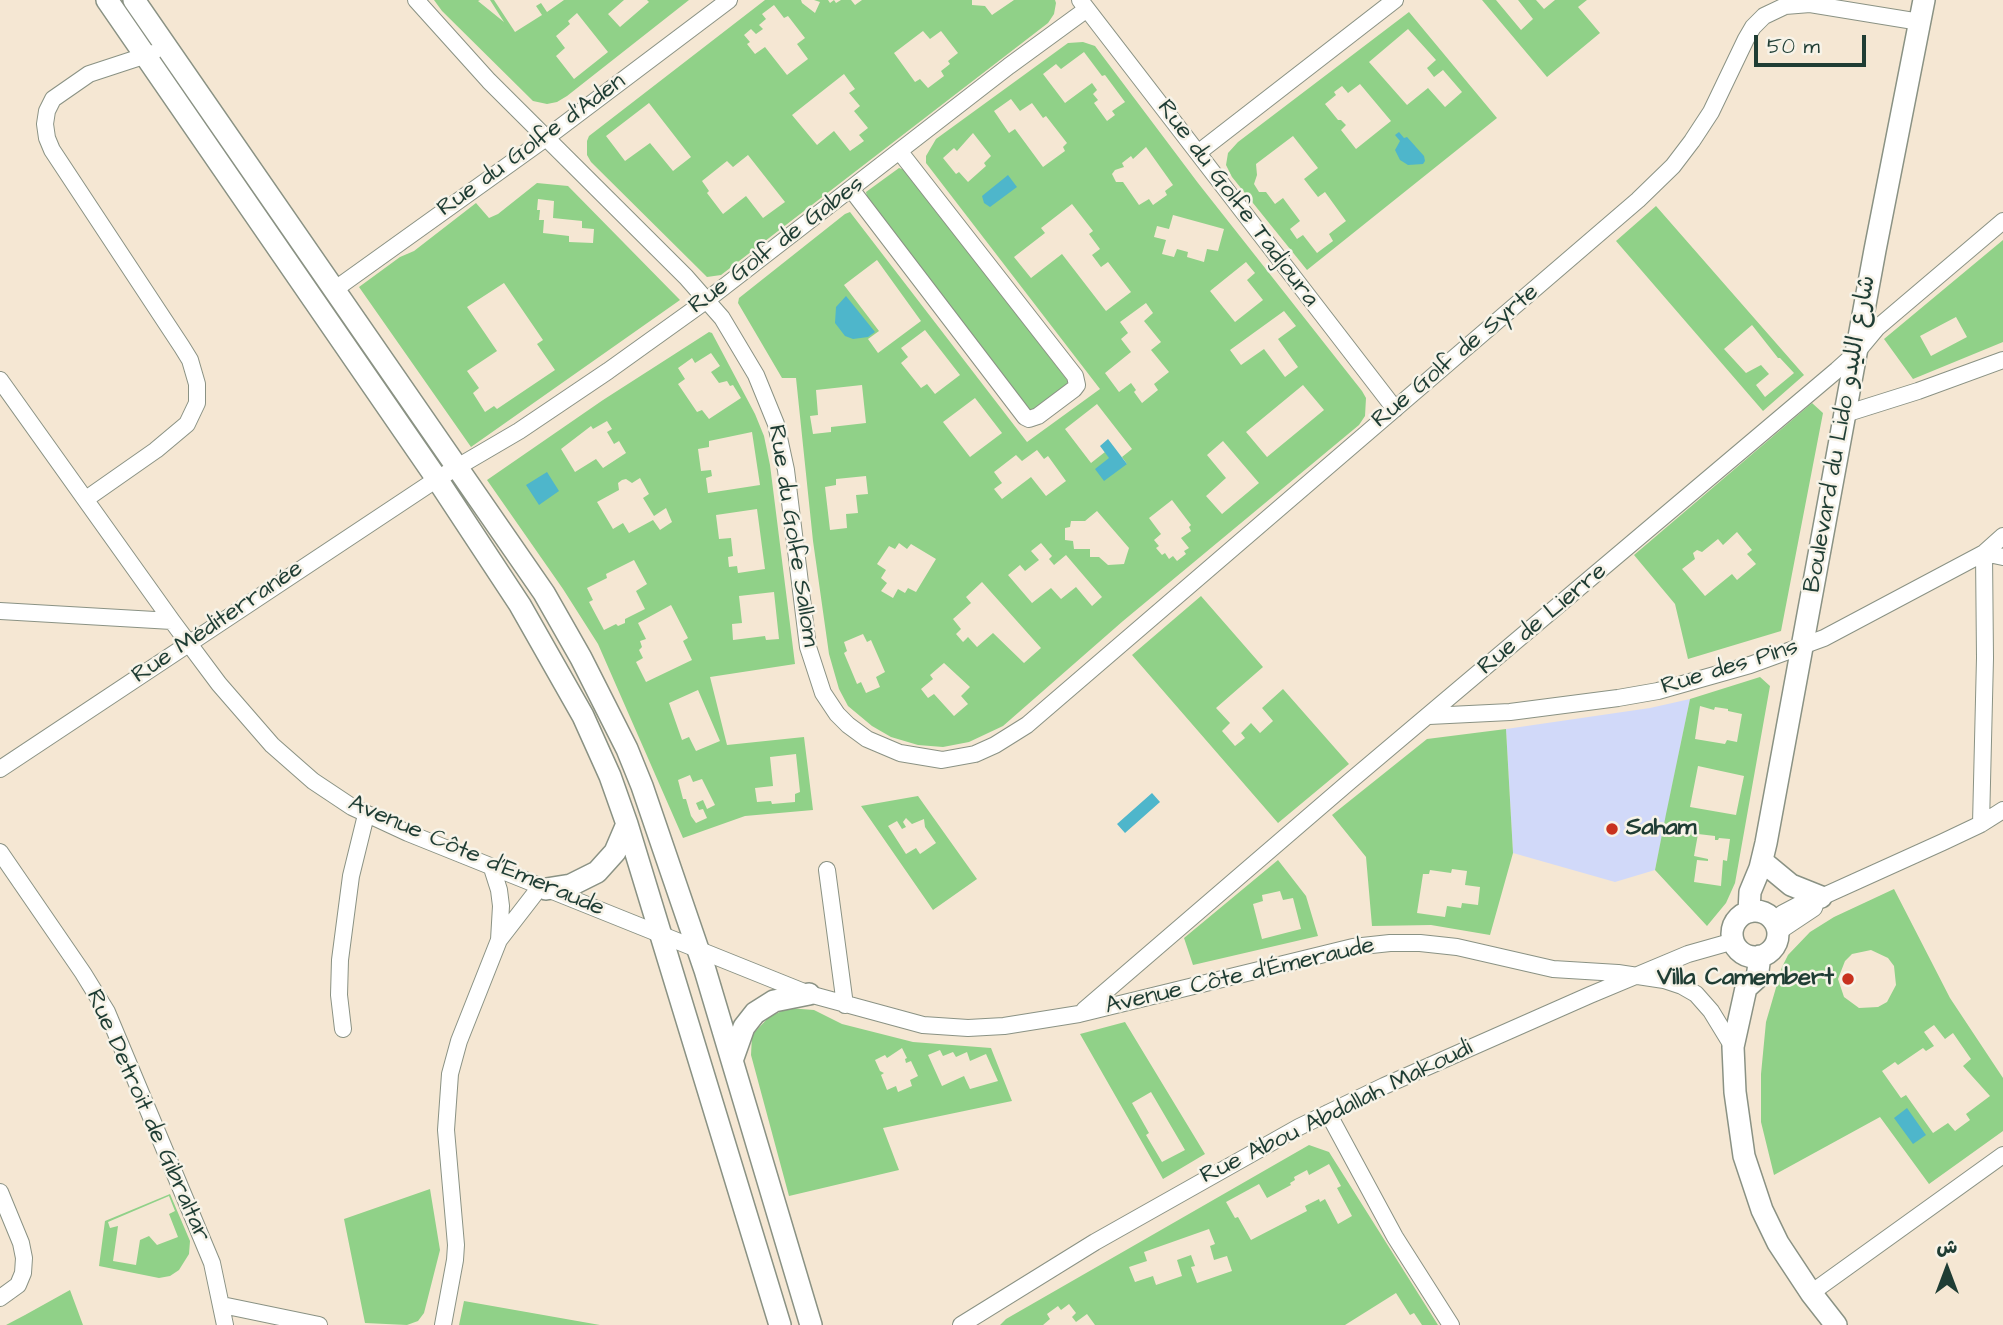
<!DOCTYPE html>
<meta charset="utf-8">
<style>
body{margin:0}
#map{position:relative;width:2003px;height:1325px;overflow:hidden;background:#f5e7d3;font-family:"Architects Daughter","Playpen Sans Arabic",sans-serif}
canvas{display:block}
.north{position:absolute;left:1912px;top:1234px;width:70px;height:70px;-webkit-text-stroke:5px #f7f3e8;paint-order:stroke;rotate:0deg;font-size:19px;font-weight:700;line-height:28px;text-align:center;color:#1f3d34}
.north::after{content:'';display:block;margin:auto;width:24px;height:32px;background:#1f3d34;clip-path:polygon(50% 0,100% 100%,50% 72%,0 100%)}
.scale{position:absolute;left:1754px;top:35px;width:112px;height:32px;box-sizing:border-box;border:4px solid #1f3d34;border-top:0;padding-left:9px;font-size:21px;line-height:24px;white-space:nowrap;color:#1f3d34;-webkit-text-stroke:5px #f7f3e8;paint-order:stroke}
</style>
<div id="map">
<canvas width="2003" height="1325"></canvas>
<div class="north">ش</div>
<div class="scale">50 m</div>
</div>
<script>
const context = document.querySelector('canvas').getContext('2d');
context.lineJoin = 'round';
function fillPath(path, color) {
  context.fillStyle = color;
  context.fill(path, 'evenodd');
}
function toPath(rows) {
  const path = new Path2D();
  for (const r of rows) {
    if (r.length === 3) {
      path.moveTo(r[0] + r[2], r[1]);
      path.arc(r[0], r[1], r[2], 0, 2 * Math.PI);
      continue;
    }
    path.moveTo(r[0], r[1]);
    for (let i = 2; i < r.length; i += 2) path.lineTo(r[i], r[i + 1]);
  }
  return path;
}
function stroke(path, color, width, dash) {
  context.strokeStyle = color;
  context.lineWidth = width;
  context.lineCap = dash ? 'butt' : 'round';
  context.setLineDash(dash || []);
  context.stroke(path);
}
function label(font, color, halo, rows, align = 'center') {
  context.font = font + ' "Architects Daughter","Playpen Sans Arabic",sans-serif';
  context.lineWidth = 5;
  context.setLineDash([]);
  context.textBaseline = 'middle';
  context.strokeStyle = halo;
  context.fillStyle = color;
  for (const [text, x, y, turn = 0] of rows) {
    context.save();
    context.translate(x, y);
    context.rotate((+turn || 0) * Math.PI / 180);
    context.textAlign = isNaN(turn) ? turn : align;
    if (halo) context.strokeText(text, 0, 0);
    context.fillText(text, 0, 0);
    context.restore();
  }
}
fillPath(toPath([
 [1690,699,1655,870,1615,882,1513,853,1506,729,1650,708]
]), '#d1d9f9');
fillPath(toPath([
 [434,0,480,0,478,1,504,22,490,0,494,0,515,32,542,15,536,6,541,3,547,12,564,0,624,0,608,14,620,27,649,2,647,0,689,0,567,96,557,102,547,104,533,101,442,11],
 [577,13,608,52,574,79,556,56,565,48,556,36,570,24,568,21],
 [765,0,801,0,802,3,815,13,820,2,814,0,828,0,830,3,834,0,836,3,841,0,851,0,855,5,862,0,972,0,972,5,985,6,992,15,1014,0,1055,0,1056,3,1054,14,1048,23,721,275,707,277,591,162,587,155,587,141,589,136],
 [774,5,784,18,788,16,805,38,797,44,808,59,787,75,765,47,755,54,747,44,750,42,744,35,751,29,756,34,763,29,759,25,766,19,762,14],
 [923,31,930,39,941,31,958,53,948,61,950,64,941,71,944,76,928,88,920,79,915,82,894,53],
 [844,74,855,89,849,93,860,106,854,111,868,128,859,135,864,141,850,151,834,131,817,145,792,115],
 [649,103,691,157,673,171,650,143,625,161,606,136],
 [748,155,785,202,763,218,746,196,723,214,707,193,709,191,702,181,727,161,733,167],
 [1482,0,1496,0,1521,30,1533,19,1518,0,1536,0,1544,9,1555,0,1587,0,1578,7,1600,33,1547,77],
 [1409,12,1497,118,1307,270,1232,177,1226,165,1228,153,1238,142],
 [1408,29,1436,60,1427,68,1434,77,1443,70,1462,92,1445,107,1428,88,1407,105,1369,62],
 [1360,84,1391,121,1356,149,1341,130,1346,125,1341,120,1338,120,1325,104,1336,95,1334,92,1342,86,1348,93],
 [1293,136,1318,168,1304,179,1318,197,1325,192,1346,221,1329,234,1333,241,1317,253,1303,235,1297,239,1290,229,1300,221,1283,198,1275,204,1266,192,1259,192,1254,184,1257,175,1256,164],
 [1083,42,1095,46,1198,183,1362,391,1366,398,1365,416,1359,425,1123,621,1003,726,969,742,943,747,918,745,891,737,872,726,848,706,839,689,829,654,813,541,796,378,782,378,738,303,739,298,845,214,850,212,1027,442,1100,389,926,163,926,156,936,139,1068,43],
 [1084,52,1102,76,1105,75,1125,102,1112,111,1115,115,1107,121,1094,103,1098,100,1093,94,1097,90,1092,83,1065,103,1043,74,1056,64,1061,69],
 [1011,99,1020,111,1032,103,1043,118,1046,116,1067,143,1063,147,1065,151,1043,167,1015,129,1009,133,994,111],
 [973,133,991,156,984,163,986,166,968,182,959,172,956,174,943,158,954,148,957,151],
 [1146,147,1173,185,1165,191,1167,195,1153,205,1149,199,1139,205,1123,182,1116,182,1112,174,1115,170,1124,167,1122,163,1131,156,1133,159],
 [1072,204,1093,231,1089,234,1100,249,1092,255,1101,267,1108,262,1131,292,1106,311,1062,254,1031,278,1014,257,1045,233,1041,228],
 [1173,215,1224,229,1218,251,1207,249,1204,262,1187,257,1188,252,1177,249,1174,257,1162,254,1166,240,1154,237,1157,226,1169,229],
 [877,260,921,321,878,353,868,339,879,331,844,285],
 [1246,262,1255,273,1247,280,1263,300,1235,322,1210,291],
 [1146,303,1153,313,1144,321,1161,342,1151,350,1169,372,1154,384,1158,390,1142,403,1134,392,1136,390,1131,383,1119,392,1105,373,1131,352,1121,339,1128,333,1120,322],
 [1284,311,1296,326,1278,339,1298,367,1285,377,1264,349,1241,365,1230,350],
 [925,330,960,375,935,394,927,384,921,388,901,363,908,357,901,348],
 [862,385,866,423,831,427,831,432,813,434,810,416,818,415,816,390],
 [1303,385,1324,410,1267,457,1246,432],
 [975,398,1002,433,970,457,943,422],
 [1097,404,1132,449,1122,457,1127,464,1110,458,1105,452,1091,463,1065,429],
 [1223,441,1259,483,1222,514,1206,496,1226,478,1207,455],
 [1037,450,1044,459,1048,456,1066,481,1046,496,1031,477,1002,499,994,489,1002,483,994,472,1016,455,1022,461],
 [866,476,868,494,856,495,858,513,846,514,847,528,830,530,825,487,836,485,836,479],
 [1172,500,1191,525,1189,527,1191,531,1181,538,1189,548,1184,551,1186,554,1177,561,1173,556,1169,559,1165,553,1162,555,1156,548,1159,546,1154,540,1161,534,1149,518],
 [1097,511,1129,548,1124,564,1108,565,1099,557,1090,557,1090,549,1074,549,1073,541,1065,540,1065,528,1070,527,1071,521,1085,521],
 [899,543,907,549,911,544,936,559,916,592,908,588,905,593,898,589,893,598,881,591,887,583,881,578,886,570,877,564,889,546,895,549],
 [1041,543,1052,556,1049,559,1054,565,1066,555,1102,597,1092,606,1076,587,1061,599,1051,588,1032,603,1008,575,1020,565,1025,571,1039,560,1031,551],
 [982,582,1041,648,1024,663,993,633,977,647,968,637,963,642,956,634,961,629,953,619,971,603,966,597],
 [863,634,867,642,871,640,885,672,876,677,880,687,866,693,861,682,857,684,844,653,847,651,844,642],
 [944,663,970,687,961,696,968,704,954,716,934,694,928,698,921,689,933,679,930,675],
 [899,168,905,170,1068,381,1067,386,1035,411,1028,410,867,197,866,192],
 [537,183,568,186,680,300,471,447,359,287,400,257,414,251,476,203,489,218,498,214],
 [538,199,554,201,553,218,582,221,582,228,594,229,593,243,569,242,569,236,543,233,544,220,539,220,540,210,537,210],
 [504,283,543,340,537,344,555,370,497,409,494,406,485,412,473,393,479,388,467,371,497,351,467,307],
 [1656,206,1804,375,1763,411,1616,241],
 [1752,325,1778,358,1780,358,1794,373,1765,397,1756,385,1769,374,1761,365,1746,373,1724,349],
 [2003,240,2003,342,1913,379,1884,339],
 [1956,317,1967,337,1931,356,1920,336],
 [709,332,712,333,755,414,764,436,770,465,795,664,710,677,727,745,804,737,813,810,745,816,683,838,598,644,563,589,487,480,603,400],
 [711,353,720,366,711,372,719,383,727,381,730,386,733,385,741,398,709,419,702,410,697,412,678,384,685,379,678,368,692,358,695,363],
 [607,421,612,429,607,432,614,444,619,441,626,453,603,468,596,459,575,472,561,449,591,426,593,429],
 [752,432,760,485,708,493,706,478,712,476,711,470,701,471,698,449,709,447,709,441],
 [640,478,649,494,643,498,654,516,666,508,672,522,660,530,653,520,629,533,623,523,613,529,597,502,619,490,618,483,622,480,626,479,632,483],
 [757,509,765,569,738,573,737,566,729,567,728,557,733,556,731,538,719,539,716,515],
 [634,560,647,584,636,591,645,609,625,619,625,623,618,626,616,624,604,630,589,602,593,600,587,588,607,578,606,574],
 [774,592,779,639,766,640,765,636,733,640,732,624,742,623,739,596],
 [671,605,688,638,683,641,692,660,646,682,636,662,643,658,639,650,642,647,640,641,646,639,638,623],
 [698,690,720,741,696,751,689,737,682,740,669,703],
 [796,754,800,792,795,794,795,802,772,804,771,801,757,802,755,788,773,786,770,757],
 [690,775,693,782,702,779,715,805,707,809,703,800,696,803,699,810,703,809,707,818,696,823,691,816,686,799,683,799,678,780],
 [1812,403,1823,413,1781,631,1688,659,1675,604,1634,555],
 [1737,532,1752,550,1747,554,1756,564,1737,580,1732,574,1705,596,1682,569,1695,559,1693,553,1697,550,1702,552,1718,539,1723,545],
 [1201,596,1263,667,1216,708,1230,723,1222,731,1235,746,1245,738,1241,733,1251,723,1260,733,1273,721,1262,708,1283,689,1349,764,1278,823,1132,655],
 [1760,677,1770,686,1735,883,1726,903,1707,926,1655,870,1666,814,1690,699],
 [1700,706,1714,710,1715,707,1728,709,1728,711,1742,714,1737,742,1727,740,1725,744,1695,739],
 [1698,766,1744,776,1736,815,1690,807],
 [1698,834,1715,836,1715,840,1718,840,1719,838,1730,839,1727,861,1723,860,1721,886,1694,882,1697,860,1708,861,1708,859,1694,856],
 [1506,729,1513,853,1490,935,1431,925,1372,926,1366,857,1332,815,1427,739],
 [1452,869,1467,871,1465,885,1480,887,1478,905,1462,903,1461,908,1447,906,1445,917,1417,913,1423,874,1429,874,1430,870,1451,873],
 [918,796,977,879,933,910,861,806],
 [906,818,912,824,924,819,925,827,936,843,920,854,916,848,906,854,888,826,897,821,902,829,906,827,903,822],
 [1278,860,1306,896,1318,936,1193,965,1184,938],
 [1280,891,1283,900,1293,898,1301,929,1262,939,1253,904,1263,901,1262,895],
 [1894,889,1950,998,2003,1078,2003,1131,1929,1184,1880,1117,1774,1175,1761,1122,1761,1074,1766,1022,1782,967,1788,955,1810,932,1834,917],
 [1871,950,1888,958,1894,966,1896,985,1887,1002,1878,1007,1859,1008,1844,997,1838,979,1845,961,1852,954],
 [1934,1025,1945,1039,1953,1033,1971,1059,1963,1066,1990,1096,1966,1114,1970,1120,1955,1131,1948,1123,1933,1133,1906,1095,1901,1098,1882,1071,1895,1062,1898,1065,1923,1048,1926,1051,1934,1046,1924,1032],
 [788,1008,814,1010,842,1024,913,1042,991,1048,1012,1101,883,1128,899,1170,789,1196,751,1055,752,1035,769,1017],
 [902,1048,907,1058,905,1059,906,1063,911,1061,918,1076,910,1080,912,1086,898,1092,896,1086,887,1090,881,1075,884,1073,880,1071,875,1060,885,1055,887,1058],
 [940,1050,943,1056,953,1052,956,1057,967,1052,970,1061,986,1054,998,1081,970,1089,964,1076,942,1086,928,1055],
 [1125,1022,1205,1154,1163,1179,1080,1034],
 [1151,1092,1185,1150,1162,1162,1146,1135,1149,1133,1132,1103],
 [1309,1145,1329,1152,1438,1325,1422,1325,1414,1313,1410,1315,1396,1293,1345,1325,1095,1325,1087,1314,1076,1322,1072,1317,1076,1313,1069,1304,1061,1310,1058,1306,1047,1314,1050,1319,1043,1325,1000,1325,1006,1319],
 [1329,1164,1341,1186,1337,1188,1352,1216,1338,1224,1325,1199,1320,1202,1319,1199,1305,1206,1307,1211,1251,1240,1238,1217,1235,1218,1226,1202,1259,1184,1267,1198,1291,1185,1290,1183,1295,1180,1294,1177,1307,1170,1309,1175],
 [1209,1229,1215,1244,1210,1246,1214,1260,1227,1256,1232,1271,1197,1283,1191,1267,1195,1266,1191,1255,1177,1260,1182,1276,1156,1285,1153,1276,1135,1282,1129,1267,1147,1261,1144,1252],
 [430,1189,440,1250,424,1313,418,1321,407,1325,365,1323,344,1219],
 [170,1194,190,1241,189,1254,179,1270,170,1276,159,1278,99,1266,105,1221],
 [169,1196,175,1211,169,1214,178,1237,157,1245,149,1236,140,1240,136,1265,113,1261,118,1226,110,1228,108,1222],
 [70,1290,83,1325,6,1325,25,1315],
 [464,1301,600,1325,459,1325]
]), '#90d188');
fillPath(toPath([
 [1399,132,1404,138,1407,137,1424,156,1425,161,1423,164,1408,165,1400,160,1395,150,1400,141,1395,135],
 [1008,175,1017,187,990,207,984,203,982,196],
 [846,296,875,332,868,337,853,339,845,336,835,323,836,307],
 [1108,439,1127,464,1104,481,1095,469,1109,458,1100,446],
 [547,472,559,491,539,505,526,485],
 [1152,793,1160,802,1125,833,1117,824],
 [1907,1108,1926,1135,1913,1144,1894,1118]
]), '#4eb6cb');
const minor = toPath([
 [416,0,489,81,686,277,722,318,756,375,776,424,786,470,808,647,823,693,837,714,848,725,867,739,900,753,942,760,975,754,995,745,1027,725,1638,200,1673,166,1692,141,1711,112,1746,39,1753,27,1764,16,1785,6,1810,4,1920,22],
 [1080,0,1395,409],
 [1199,152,1395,0],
 [851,189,1025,417,1029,419,1038,416,1074,389,1077,385,1075,376,900,152],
 [334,290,546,138,729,0],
 [0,380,172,621,219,684,272,745,313,781,352,807,408,833,809,994,923,1025,968,1028,1004,1026,1079,1014,1353,947,1390,943,1420,943,1457,947,1553,969,1618,973,1664,980,1682,986,1696,994,1711,1011,1733,1047],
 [1845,414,1918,391,2003,360],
 [86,499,156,450,187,424,197,403,197,384,190,360,182,347,52,150,47,138,45,124,47,111,53,99,89,74,153,53],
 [0,611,172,621],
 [1429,716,1510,712,1618,698,1658,691,1750,665,1824,638,1984,553,2003,536],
 [0,769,437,479,519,431,608,371,707,300,1009,66,1087,9],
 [1981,824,1985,658,1984,553,2003,557],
 [0,852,83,973,107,1012,212,1263,225,1325],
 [492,868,499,890,501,906,499,940],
 [827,870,845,1005],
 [1774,921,1783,913,1806,901,1817,899,1943,842,1981,824,2003,810],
 [1778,932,1814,908,1816,902],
 [1084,1010,1349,782,1837,370,1857,352,1877,328,2003,221],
 [343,1029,339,995,340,960,351,876,366,815],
 [1328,1113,1395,1237,1451,1325],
 [0,1192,21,1243,24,1258,23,1273,18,1285,0,1298],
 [1811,1293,2003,1155],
 [222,1305,319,1325],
 [443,1325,455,1260,456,1245,446,1130,450,1074,459,1041,499,940,540,887],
 [961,1325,1095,1242,1299,1127,1384,1086,1590,995,1688,954,1734,941]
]);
const major = toPath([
 [107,0,437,479,520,605,583,716,610,776,627,824,780,1325],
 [134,0,544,593,581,658,627,749,642,786,705,970,811,1325],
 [1762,861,1791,885,1821,897],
 [546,889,571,885,597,872,615,852,627,824],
 [1755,934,23],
 [1749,912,1750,892,1760,868,1766,843,1875,250,1924,0],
 [1760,956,1757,978,1746,988,1733,1047,1735,1092,1744,1156,1762,1210,1778,1243,1811,1293,1836,1325],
 [733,1058,744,1027,755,1013,774,1001,809,994]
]);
stroke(minor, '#8a9284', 18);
stroke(major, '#8a9284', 24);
stroke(minor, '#fff', 16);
stroke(major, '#fff', 21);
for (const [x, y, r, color] of [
 [1612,829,7,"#c8321e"],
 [1848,979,7,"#c8321e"]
]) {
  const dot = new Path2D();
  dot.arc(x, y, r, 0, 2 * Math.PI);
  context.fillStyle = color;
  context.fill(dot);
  stroke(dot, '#f7f3e8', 2.5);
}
label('24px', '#1f3d34', '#f7f3e8', [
 ["Rue du Golfe d'Aden",532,146,-36],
 ["Rue du Golfe Tadjoura",1237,204,53],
 ["Rue Golf de Gabes",777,246,-37],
 ["Rue Golf de Syrte",1456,357,-40],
 ["Boulevard du Lido شارع الليدو",1841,434,-80],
 ["Rue du Golfe Sallom",792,536,81],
 ["Rue de Lierre",1543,620,-40],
 ["Rue Méditerranée",218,623,-34],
 ["Rue des Pins",1730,668,-17],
 ["Avenue Côte d'Emeraude",476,857,23],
 ["Avenue Côte d'Émeraude",1240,977,-13],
 ["Rue Abou Abdallah Makoudi",1337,1113,-26],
 ["Rue Detroit de Gibraltar",147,1116,66]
]);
label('bold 24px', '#1f3d34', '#f7f3e8', [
 ["Saham",1626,829],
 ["Villa Camembert",1834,979,"right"]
], 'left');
</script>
